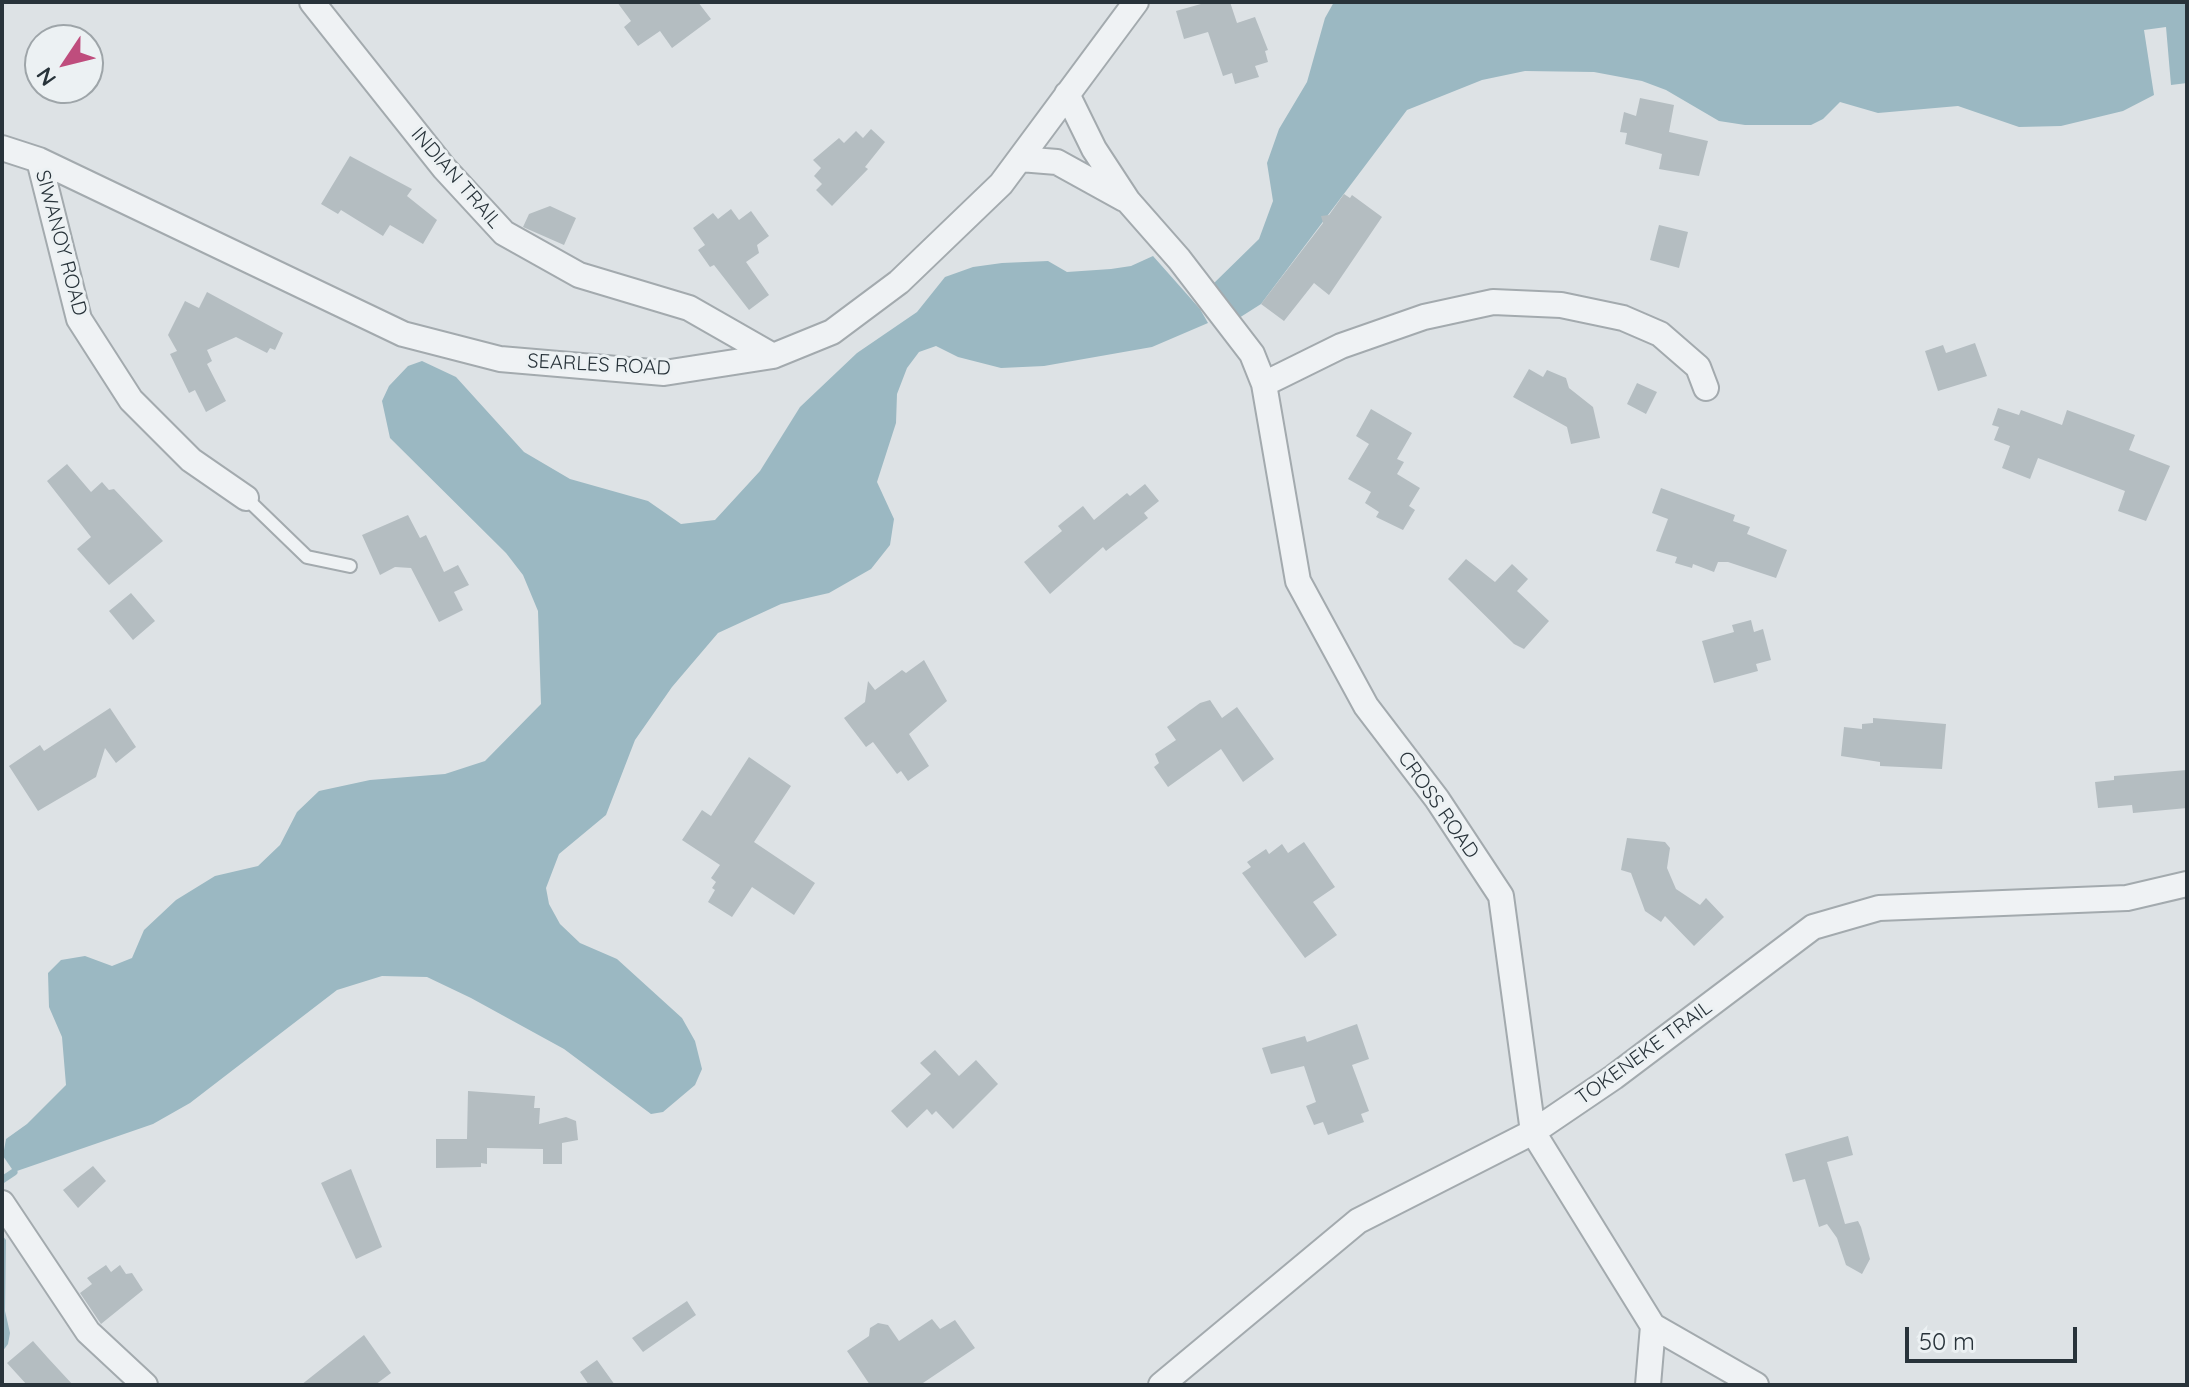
<!DOCTYPE html>
<style>
body{margin:0}
#map{position:relative;width:2189px;height:1387px;overflow:hidden;background:#dde2e5;font-family:Quicksand,sans-serif}
canvas{display:block}
.frame{position:absolute;inset:0;border:4px solid #28333a;pointer-events:none}
.north{position:absolute;left:24px;top:24px;width:80px;height:80px;box-sizing:border-box;background:#ecf1f3;border:2px solid #9ea5a9;border-radius:50%;rotate:235deg;font-size:22px;font-weight:700;line-height:32px;text-align:center;color:#28333a}
.north::after{content:'';display:block;margin:auto;width:28px;height:36px;background:#bf4d7d;clip-path:polygon(50% 0,100% 100%,50% 72%,0 100%)}
.scale{position:absolute;left:1905px;top:1327px;width:172px;height:36px;box-sizing:border-box;border:4px solid #28333a;border-top:0;padding-left:10px;font-size:24px;line-height:28px;white-space:nowrap;color:#28333a;-webkit-text-stroke:6px #ecf1f3;paint-order:stroke}
</style>
<div id="map">
<canvas width="2189" height="1387"></canvas>
<div class="frame"></div>
<div class="north">N</div>
<div class="scale">50 m</div>
</div>
<script>
const context = document.querySelector('canvas').getContext('2d');
context.lineJoin = 'round';
function fillPath(path, color) {
  context.fillStyle = color;
  context.fill(path, 'evenodd');
}
function toPath(rows) {
  const path = new Path2D();
  for (const r of rows) {
    path.moveTo(r[0], r[1]);
    for (let i = 2; i < r.length; i += 2) path.lineTo(r[i], r[i + 1]);
  }
  return path;
}
function stroke(path, color, width, dash) {
  context.strokeStyle = color;
  context.lineWidth = width;
  context.lineCap = dash ? 'butt' : 'round';
  context.setLineDash(dash || []);
  context.stroke(path);
}
function label(font, color, halo, rows, align = 'center') {
  context.font = font + ' Quicksand,sans-serif';
  context.lineWidth = 6;
  context.setLineDash([]);
  context.textBaseline = 'middle';
  context.strokeStyle = halo;
  context.fillStyle = color;
  for (const [text, x, y, turn = 0] of rows) {
    context.save();
    context.translate(x, y);
    context.rotate((+turn || 0) * Math.PI / 180);
    context.textAlign = isNaN(turn) ? turn : align;
    if (halo) context.strokeText(text, 0, 0);
    context.fillText(text, 0, 0);
    context.restore();
  }
}
fillPath(toPath([
 [1334,2,2187,2,2187,83,2171,85,2166,27,2144,30,2154,95,2123,111,2061,126,2019,127,1958,106,1878,113,1840,102,1823,119,1811,125,1745,125,1719,121,1666,90,1642,81,1594,72,1525,71,1482,80,1407,110,1261,304,1239,318,1212,285,1259,239,1273,201,1267,163,1279,129,1307,82,1325,18],
 [1153,256,1200,309,1208,323,1152,347,1044,366,1001,368,958,357,936,346,919,352,907,368,897,394,896,423,877,482,894,519,890,545,871,569,829,593,781,604,718,633,672,687,635,740,606,815,559,854,546,888,549,904,560,924,580,943,617,959,682,1018,695,1041,702,1069,695,1085,663,1112,651,1114,564,1049,471,998,427,977,382,976,337,990,190,1103,153,1124,14,1172,3,1156,6,1139,27,1124,66,1085,62,1037,49,1007,48,973,61,960,85,956,112,966,132,958,144,930,176,900,215,876,258,866,280,845,297,812,319,791,370,780,445,774,485,761,541,704,538,611,523,575,506,553,390,438,382,401,389,386,408,366,422,361,456,377,524,452,570,479,648,501,681,524,715,520,760,471,800,407,857,353,917,312,945,277,973,267,1002,263,1048,261,1067,272,1111,269,1131,266],
 [2,1235,6,1240,5,1311,10,1333,8,1344,2,1352]
]), '#9bb8c2');
stroke(toPath([
 [2,1180,14,1172]
]), '#9bb8c2', 7);
fillPath(toPath([
 [617,2,698,2,711,19,672,48,660,31,638,46,624,27,631,21],
 [1208,2,1230,2,1237,23,1255,17,1268,50,1265,51,1268,62,1255,66,1259,77,1235,84,1232,73,1223,76,1208,32,1184,39,1176,11],
 [1640,98,1674,105,1669,132,1708,141,1699,176,1659,169,1662,154,1625,144,1627,133,1620,132,1624,112,1636,116],
 [871,129,885,142,865,167,868,169,832,206,816,190,822,184,814,176,821,168,813,160,839,138,844,143,856,131,863,138],
 [350,156,412,189,407,196,437,220,423,244,390,225,383,236,341,210,338,214,321,204],
 [1344,194,1350,198,1352,195,1382,217,1329,295,1314,283,1284,321,1261,304,1323,223,1321,216,1329,215],
 [550,206,576,218,564,245,523,227,529,214],
 [731,209,739,220,751,211,769,236,757,245,759,253,746,262,769,295,749,310,714,265,710,267,698,250,705,245,693,228,713,213,718,219],
 [1659,225,1688,232,1679,268,1650,260],
 [207,292,283,333,275,350,270,348,267,353,236,337,207,350,212,361,207,364,226,401,206,412,195,390,189,393,170,354,177,351,168,335,185,301,199,308],
 [1975,343,1987,376,1938,391,1925,351,1943,345,1946,353],
 [1529,369,1543,377,1547,370,1566,378,1569,388,1593,407,1600,438,1571,444,1567,427,1513,397],
 [1637,383,1657,392,1646,414,1627,404],
 [1998,408,2019,415,2021,410,2062,425,2067,410,2135,435,2129,450,2170,466,2146,521,2118,511,2125,491,2038,458,2030,479,2002,468,2010,446,1994,440,1999,427,1992,425],
 [1371,409,1412,433,1397,459,1404,462,1397,474,1420,488,1409,506,1415,510,1403,530,1376,517,1379,512,1365,503,1371,492,1348,479,1369,444,1356,436],
 [67,464,91,492,102,482,109,490,114,489,163,541,109,585,77,549,91,537,47,481],
 [1145,484,1159,501,1144,513,1148,518,1106,551,1103,547,1050,594,1024,562,1062,531,1058,526,1083,506,1094,520,1127,493,1130,496],
 [1661,488,1735,515,1733,521,1750,527,1747,534,1787,550,1776,578,1728,562,1718,562,1714,572,1693,564,1692,568,1675,563,1677,557,1656,551,1668,519,1652,513],
 [408,515,420,538,426,535,444,572,458,565,469,585,454,592,463,610,439,622,411,568,395,567,380,575,362,535],
 [1466,559,1495,582,1512,564,1528,579,1517,591,1549,621,1524,649,1514,644,1448,579],
 [131,593,155,621,133,640,109,611],
 [1751,620,1754,632,1763,629,1771,660,1756,664,1758,671,1714,683,1702,641,1734,632,1732,625],
 [924,660,947,701,909,734,929,766,908,781,901,771,897,774,873,742,866,747,844,718,865,702,868,681,875,690,902,670,906,673],
 [1210,700,1222,718,1237,707,1274,759,1243,782,1221,749,1168,787,1154,767,1159,763,1155,754,1176,740,1167,727,1200,703],
 [110,708,136,747,116,763,105,748,96,777,38,811,9,766,40,745,44,751],
 [1873,718,1946,724,1942,769,1880,766,1880,762,1841,756,1844,727,1862,729,1862,724,1873,723],
 [749,757,791,786,754,842,815,883,794,915,752,887,732,917,708,902,715,890,712,888,716,882,711,878,720,865,682,840,702,810,711,816],
 [2187,770,2187,808,2133,813,2132,805,2098,808,2095,782,2114,780,2114,776],
 [1627,838,1665,842,1670,848,1667,868,1676,889,1700,905,1706,898,1724,917,1694,946,1665,916,1661,922,1645,911,1631,873,1621,870],
 [1304,842,1335,887,1313,902,1337,935,1305,958,1242,873,1251,867,1247,862,1266,849,1269,854,1282,844,1288,853],
 [1357,1024,1369,1059,1352,1065,1369,1111,1361,1114,1364,1122,1328,1135,1323,1122,1314,1125,1306,1106,1316,1102,1304,1066,1271,1074,1262,1048,1305,1036,1307,1042],
 [935,1050,959,1076,976,1060,998,1084,953,1129,936,1111,932,1115,927,1109,907,1128,891,1111,931,1074,920,1063],
 [468,1091,535,1096,534,1108,540,1108,539,1124,566,1117,576,1121,578,1140,562,1143,562,1164,543,1164,543,1149,487,1148,487,1164,481,1163,481,1167,436,1168,436,1139,467,1139],
 [1848,1136,1853,1155,1827,1162,1845,1224,1858,1221,1861,1227,1870,1259,1862,1274,1846,1265,1837,1238,1827,1224,1819,1227,1805,1179,1793,1182,1785,1154],
 [93,1166,106,1181,78,1208,63,1190],
 [351,1169,382,1247,356,1259,321,1183],
 [106,1265,111,1272,120,1265,126,1274,132,1273,143,1290,101,1324,80,1293,92,1284,87,1278],
 [687,1301,696,1315,643,1352,632,1338],
 [932,1319,940,1329,955,1320,975,1348,920,1385,870,1385,847,1351,869,1336,870,1328,878,1323,888,1325,899,1341],
 [364,1335,391,1373,375,1385,301,1385],
 [33,1341,48,1358,73,1385,27,1385,7,1363],
 [597,1360,615,1385,589,1385,580,1372]
]), '#b4bdc1');
const service = toPath([
 [246,498,307,557,350,566]
]);
const minor = toPath([
 [312,2,444,168,504,233,579,275,689,308,773,356],
 [1067,94,1094,149,1128,201,1179,259,1252,354,1264,384,1298,581,1366,706,1437,799,1501,896,1533,1132,1653,1326,1756,1385],
 [2,148,39,160,403,334,500,359,664,373,773,356,832,332,899,282,1001,184,1136,2],
 [1020,159,1057,162,1124,199],
 [39,160,79,319,131,400,191,460,246,498],
 [1264,384,1341,346,1424,317,1493,302,1561,305,1623,318,1660,334,1698,367,1706,388],
 [2,1203,88,1332,145,1385],
 [1161,1385,1358,1221,1533,1132,1614,1077,1813,927,1879,908,2127,898,2187,884],
 [1648,1385,1653,1326]
]);
stroke(service, '#a3aaae', 16);
stroke(minor, '#a3aaae', 28);
stroke(service, '#eff2f4', 12);
stroke(minor, '#eff2f4', 24);
label('20px', '#28333a', '#ecf1f3', [
 ["INDIAN TRAIL",456,178,49],
 ["SIWANOY ROAD",61,243,75],
 ["SEARLES ROAD",599,365,3],
 ["CROSS ROAD",1438,805,55],
 ["TOKENEKE TRAIL",1644,1053,-36]
]);
</script>
